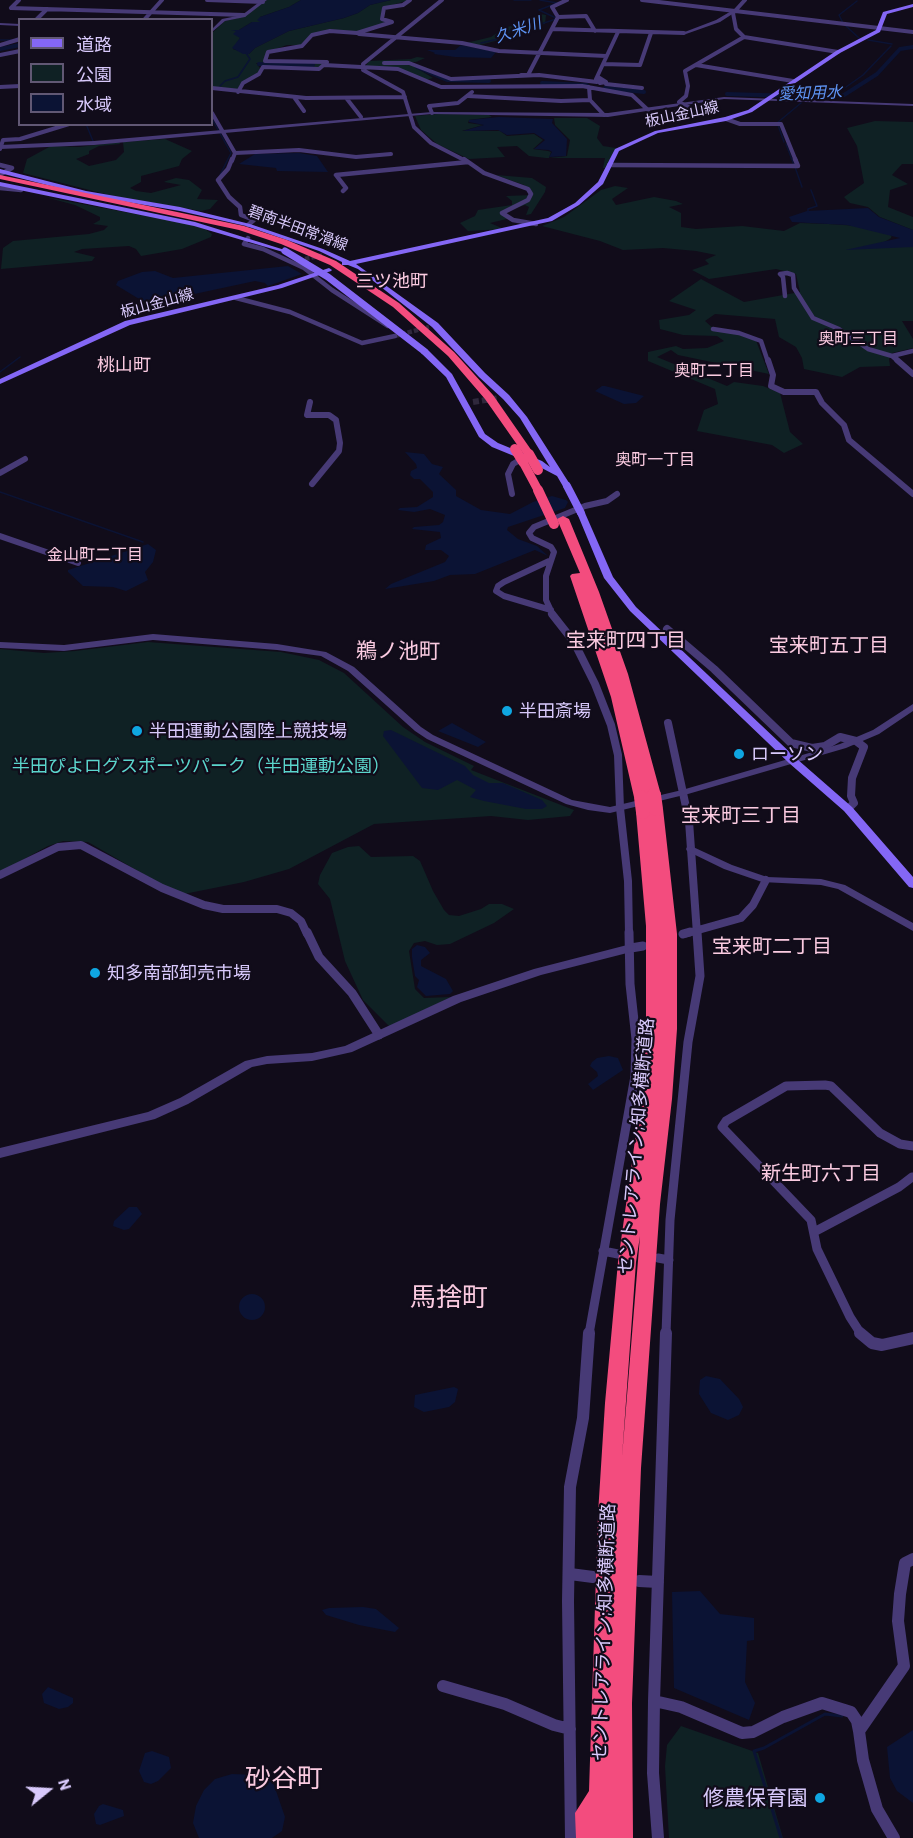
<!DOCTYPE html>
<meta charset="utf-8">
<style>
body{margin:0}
#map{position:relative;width:913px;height:1838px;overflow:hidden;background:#110c1a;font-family:Barlow,"Noto Sans JP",sans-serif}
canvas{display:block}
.legend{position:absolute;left:18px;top:18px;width:195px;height:108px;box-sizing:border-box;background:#110c1a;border:2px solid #615874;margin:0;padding:8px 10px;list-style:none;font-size:18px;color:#d8c9fb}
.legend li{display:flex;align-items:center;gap:12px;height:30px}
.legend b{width:30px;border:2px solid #615874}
.north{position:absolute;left:18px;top:1760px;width:60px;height:60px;-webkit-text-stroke:4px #110c1a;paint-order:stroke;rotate:72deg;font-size:16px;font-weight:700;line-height:24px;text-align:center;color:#d8c9fb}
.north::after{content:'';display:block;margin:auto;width:21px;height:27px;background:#d8c9fb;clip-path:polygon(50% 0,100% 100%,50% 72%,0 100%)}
</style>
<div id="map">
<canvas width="913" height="1838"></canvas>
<ul class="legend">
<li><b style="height:8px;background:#8467f5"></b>道路</li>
<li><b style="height:16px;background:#0f2124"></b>公園</li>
<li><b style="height:16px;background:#0b1334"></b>水域</li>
</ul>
<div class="north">N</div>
</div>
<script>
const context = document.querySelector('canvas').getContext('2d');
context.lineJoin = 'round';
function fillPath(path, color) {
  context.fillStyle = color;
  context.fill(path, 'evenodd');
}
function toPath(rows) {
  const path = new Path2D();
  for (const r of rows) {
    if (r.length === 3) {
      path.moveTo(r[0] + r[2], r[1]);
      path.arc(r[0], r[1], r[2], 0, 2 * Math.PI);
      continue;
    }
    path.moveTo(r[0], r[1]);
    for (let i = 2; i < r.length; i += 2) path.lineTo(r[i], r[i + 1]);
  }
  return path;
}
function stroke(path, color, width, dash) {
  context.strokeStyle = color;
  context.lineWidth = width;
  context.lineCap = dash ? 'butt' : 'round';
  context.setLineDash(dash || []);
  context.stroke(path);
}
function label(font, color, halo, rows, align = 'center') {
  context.font = font + ' Barlow,"Noto Sans JP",sans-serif';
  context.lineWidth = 4.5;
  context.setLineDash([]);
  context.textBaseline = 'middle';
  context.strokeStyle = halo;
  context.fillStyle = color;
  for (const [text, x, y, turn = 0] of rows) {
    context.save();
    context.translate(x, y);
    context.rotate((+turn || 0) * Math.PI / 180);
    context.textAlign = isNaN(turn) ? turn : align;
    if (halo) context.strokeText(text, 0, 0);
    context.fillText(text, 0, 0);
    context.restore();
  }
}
fillPath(toPath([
 [267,0,301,0,289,7,260,17,261,22,252,22,239,30,236,31,240,38,233,49,249,54,255,48,289,31,344,18,358,13,370,5,391,0,409,0,383,8,381,19,391,22,356,33,330,31,311,35,302,45,287,45,267,52,264,61,326,63,319,68,312,67,312,65,256,63,260,68,258,74,241,83,237,90,212,88,212,33,225,21,238,18],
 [540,14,546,15,545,24,512,31,503,39,476,46,466,43,491,37,506,27,530,23,541,17],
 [417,57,425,58,416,62,395,62,413,66,433,78,425,80,405,71,365,67,369,61,411,59],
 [437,114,489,115,492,117,469,120,468,123,483,125,462,131,500,131,507,136,534,134,543,140,533,149,548,151,551,152,549,158,567,156,570,140,555,125,554,118,587,118,600,126,597,138,603,146,616,148,605,168,603,168,605,158,546,158,529,156,517,146,497,147,505,157,469,159,437,144,421,130,415,116],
 [875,121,913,122,913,164,902,164,892,175,908,184,890,190,888,207,913,217,913,230,880,217,868,207,850,203,844,197,864,183,857,146,847,128],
 [165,139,192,151,182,159,179,166,141,176,141,182,130,188,136,191,151,193,181,185,164,182,166,181,176,178,189,180,202,190,197,199,218,200,210,209,201,211,109,195,23,173,27,159,51,146,79,147,119,142,120,144,99,146,89,151,89,154,76,159,89,166,116,160,124,152,123,142],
 [496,175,532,178,546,187,545,192,531,214,526,215,529,207,525,205,507,211,506,213,511,218,490,223,504,229,468,231,460,223,475,216,478,210,512,205,512,201,506,196,532,195,524,185],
 [615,186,628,188,612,199,616,205,654,197,676,201,683,204,669,207,681,213,681,227,696,229,742,226,784,231,800,223,829,224,858,226,892,234,891,238,883,243,913,245,913,321,902,321,913,339,913,348,892,353,889,359,890,366,860,367,842,377,804,369,802,358,796,347,779,337,775,319,715,314,705,321,714,329,755,338,769,374,678,355,671,350,657,357,727,386,734,382,763,386,780,393,790,432,803,444,784,453,772,445,697,431,704,410,718,404,715,389,648,361,648,352,676,346,683,349,707,348,724,341,717,336,683,335,660,329,659,320,689,315,696,310,669,301,701,279,744,302,800,292,796,274,776,269,709,279,692,270,709,264,705,260,716,255,696,251,663,248,623,250,600,241,542,226,564,217,601,190],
 [45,197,188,224,205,229,212,234,211,237,182,249,141,256,136,249,129,246,82,249,74,252,95,257,92,261,1,269,3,248,13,241,89,234,104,230,108,226,93,224,100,220,100,217,75,205],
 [148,642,281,652,319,660,344,673,403,727,425,742,474,766,471,770,574,810,570,816,528,820,491,816,374,824,289,869,244,882,184,894,164,886,88,842,63,841,48,846,0,872,0,649,44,653,75,651],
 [359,846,371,857,413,856,420,861,433,891,444,910,449,915,459,916,481,909,489,904,502,904,514,909,494,923,450,944,437,945,425,941,414,943,409,951,415,989,424,998,451,997,390,1027,363,1000,345,961,330,899,318,884,320,875,332,853,348,847],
 [681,1726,758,1753,783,1838,669,1838,665,1766,667,1745]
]), '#0f2124');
fillPath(toPath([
 [301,0,391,0,370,5,358,13,344,18,289,31,255,48,249,54,243,54,232,48,240,38,233,34,236,31,231,30,239,30,252,22,260,22,257,20,260,17,289,7],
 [461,45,496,52,491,58,455,57,434,54,435,53,427,50,455,50],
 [499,117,553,119,552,123,567,139,566,156,549,157,552,152,549,150,534,149,545,140,534,133,507,135,498,130,463,131,484,125,469,122,469,120],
 [299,153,317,156,328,172,277,171,276,168,239,164,255,154],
 [868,208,879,217,913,230,913,247,845,250,900,238,847,225,792,222,789,217,807,211],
 [288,266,302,274,268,286,265,283,255,281,185,296,173,306,164,308,154,308,116,285,118,281,142,272,155,271,173,278],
 [602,386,605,386,644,396,636,403,624,404,595,391],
 [405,452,424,454,432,464,443,467,439,474,456,490,456,496,481,510,510,514,533,502,552,496,566,500,568,502,565,508,508,527,507,530,518,539,537,546,548,556,535,550,475,574,450,575,434,581,385,589,391,584,445,562,449,556,441,550,425,550,426,545,441,538,440,532,412,529,414,527,439,525,443,522,445,515,430,509,414,512,398,510,400,508,417,507,433,497,433,492,420,479,414,479,410,475,411,471,417,468,416,464],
 [148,544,156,550,153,562,145,572,148,580,126,591,113,587,83,586,68,572,68,570],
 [452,723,486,742,478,747,438,731],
 [391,730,465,766,473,775,489,783,503,783,542,800,547,806,542,809,526,809,484,801,470,797,476,790,457,780,438,790,422,788,383,736,384,731],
 [417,945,425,947,430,953,421,960,421,966,446,979,453,991,450,994,426,996,417,987,419,980,415,976,412,957,412,949],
 [609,1056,618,1058,623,1070,593,1090,588,1084,598,1076,597,1072,590,1066,592,1062,597,1058],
 [129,1207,137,1207,142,1214,129,1229,124,1230,113,1226,114,1221],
 [252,1307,13],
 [706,1376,720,1379,739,1399,743,1407,739,1415,728,1420,711,1413,699,1394,700,1380],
 [454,1387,458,1389,455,1402,449,1407,424,1412,414,1407,415,1395],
 [700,1591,720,1614,754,1618,754,1640,747,1641,745,1682,755,1703,749,1720,674,1688,672,1592],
 [363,1607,376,1609,399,1628,395,1632,359,1625,326,1615,322,1610,329,1608],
 [48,1687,73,1698,73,1703,68,1707,59,1709,44,1703,42,1694],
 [913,1730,913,1803,897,1791,890,1778,887,1747],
 [152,1751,169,1757,171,1768,158,1781,151,1784,144,1782,139,1771,145,1753],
 [232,1774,256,1775,269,1780,274,1785,285,1817,282,1831,272,1838,199,1838,193,1823,196,1806,204,1790,215,1779],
 [103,1804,123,1810,124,1816,100,1825,96,1824,94,1814,99,1806]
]), '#0b1334');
stroke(toPath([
 [514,0,531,0],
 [540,0,557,3,539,10,556,18],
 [843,23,839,15,857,1],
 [846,26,859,38],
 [0,40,12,40],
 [868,40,892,44],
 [481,43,502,38,512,29,535,26,556,19],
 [220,86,225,81,238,77,250,59,246,53],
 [799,94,839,92,863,75,891,46],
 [212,119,231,153,220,175],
 [777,123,801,103],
 [86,124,93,141],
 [778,125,784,142],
 [786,144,794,165],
 [795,167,802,187],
 [808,212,808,209,817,206,811,190],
 [0,372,20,357],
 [0,492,143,542]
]), '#0b1334', 1.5);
stroke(toPath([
 [781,1838,754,1751,764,1748,825,1714,842,1716]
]), '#0b1334', 3);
stroke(toPath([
 [0,49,20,45],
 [259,64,313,65],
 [417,67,447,80,489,81],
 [542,83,587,85],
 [605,88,644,92],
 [727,94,827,97,844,95,877,74,900,49,913,47]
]), '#0b1334', 4);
stroke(toPath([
 [305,259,324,255],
 [395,336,429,327]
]), '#2f283c', 4.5, [4.5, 2]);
stroke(toPath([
 [473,402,499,398]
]), '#2f283c', 6, [6, 3]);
stroke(toPath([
 [19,0,11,8,244,15],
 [207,0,263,2],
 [442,0,363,64,363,70,403,92,414,127,431,143,466,161],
 [642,0,913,32],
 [735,11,745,0],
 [733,13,736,29,744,37,838,52],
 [558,17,586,16,595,31],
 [558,17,552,7,567,0],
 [36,20,47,9],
 [144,20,162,0],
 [552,29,684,33],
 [359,34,462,43,499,51,606,56],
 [0,45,20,39],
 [0,55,20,51],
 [384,63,409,63,451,79,539,75,597,82],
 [603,64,640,65,651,33],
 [324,65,398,69,441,87,582,86,632,95,648,110],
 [696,65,793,81],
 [521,75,528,75,558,17],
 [598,77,606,82,600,83,596,79,618,32],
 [606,84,642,88],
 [0,87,20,86],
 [589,87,590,100,604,115],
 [212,88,306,98,405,97],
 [238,92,243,83,259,74,263,67,319,69,327,62,265,61,268,52,302,46,312,35,330,31,357,33,392,22,382,19,384,8,403,5,410,0],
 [468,96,561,101,590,100],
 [294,97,304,111],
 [347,99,361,117],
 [212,113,235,153],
 [432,113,429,106,458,103,472,92],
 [658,116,692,109,679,102,686,96,688,86,685,71,744,37],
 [726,119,740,124,781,124,796,161],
 [0,149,3,140,20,139,69,124],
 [235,153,299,150,356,157,391,154],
 [232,161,235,153]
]), '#473a76', 4);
stroke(toPath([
 [232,159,228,169,218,180,229,197,240,207,241,215,254,220,248,225],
 [464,159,484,173,528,189,531,194,528,200,502,213,513,220,536,224],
 [0,165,12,168,1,174],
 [609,165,798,166,795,159],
 [0,188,21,190],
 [343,191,346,188,336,175,468,162],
 [248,238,244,244,263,249,304,268,332,290,388,326],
 [785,296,783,277,780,274,787,273,793,275,794,288,813,318,839,329,868,349,892,356,899,362],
 [236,298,290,312,362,343,395,336],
 [713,329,739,333,761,341,768,362],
 [892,356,913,351]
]), '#473a76', 4.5);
stroke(toPath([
 [768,360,773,375,771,386,784,392,816,392,822,403,844,425,849,440,913,494],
 [897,360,913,374],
 [310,402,307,415,329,415,336,420,340,443,339,451,312,484],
 [0,473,25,459],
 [512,494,508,474,513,464,523,458],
 [0,536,78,563],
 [549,561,504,582,498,586,496,591,504,596,551,610],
 [553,615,546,600,546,576,554,552,551,547,532,538,529,533,534,527,585,506,607,501,617,494]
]), '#473a76', 6);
stroke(toPath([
 [552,614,574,642,595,684,611,725,618,755,620,808,628,881,629,934],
 [667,629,714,669,791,743,812,748,825,746,840,737,856,741,864,747,852,778,851,796,854,803,848,809],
 [668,723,689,821,697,934],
 [0,875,58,847,81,845,162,888,204,905,223,909,277,909,291,913,301,921,307,934],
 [684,934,741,918,753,905,766,880]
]), '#473a76', 8);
stroke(toPath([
 [307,932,319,957,352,993,379,1035],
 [683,934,690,932],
 [631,948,643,946],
 [814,1232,899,1187,912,1177],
 [603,1251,618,1254],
 [658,1258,669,1260],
 [589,1334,635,1076,636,1039,630,984,629,932],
 [666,1334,670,1220,688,1042,700,976,697,932],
 [861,1334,850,1317,817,1249,811,1220,722,1127,726,1121,786,1086,825,1085,831,1086,880,1133,900,1144,913,1146]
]), '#473a76', 9);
stroke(toPath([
 [860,1333,872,1343,882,1345,913,1338],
 [570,1574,593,1577],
 [639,1581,658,1582],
 [443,1686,505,1704,554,1725,570,1729],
 [654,1701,681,1707,742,1733,753,1732,783,1717,822,1703,851,1712,857,1721,859,1731],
 [571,1838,568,1601,570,1487,583,1418,589,1333],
 [658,1838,653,1773,654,1701,666,1333],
 [894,1838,877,1809,863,1760,859,1731,904,1666,898,1621,900,1594,905,1563,913,1559]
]), '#473a76', 12);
fillPath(toPath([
 [262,0,267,0,245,17,225,21,212,32,212,29,222,19,242,15,262,0],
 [733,10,737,11,720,22,686,34,682,33,716,20,733,10],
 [0,23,20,24,20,26,0,25,0,23],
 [724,97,913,104,913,106,724,99,608,117,432,114,94,145,0,149,0,145,94,141,432,112,608,113,724,97],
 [153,634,277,644,326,652,354,667,421,727,433,735,572,800,610,807,682,790,840,744,873,730,913,704,913,711,879,734,846,748,688,794,610,813,588,810,566,804,427,739,415,731,348,671,321,656,277,650,153,640,64,651,0,648,0,642,64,645,153,634],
 [691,846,732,865,767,877,821,879,845,885,913,923,913,931,838,889,821,885,762,882,724,869,687,851,686,849,687,847,691,846],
 [631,944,635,945,636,948,635,951,541,975,461,1002,352,1052,312,1061,267,1064,252,1067,188,1104,155,1119,0,1158,0,1148,148,1112,180,1098,245,1061,267,1056,312,1053,345,1046,453,996,534,969,631,944]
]), '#473a76');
fillPath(toPath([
 [913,4,913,7,887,14,880,32,840,53,752,112,726,121,658,133,619,151,603,184,579,205,552,221,356,264,438,323,485,373,509,395,527,417,571,486,567,489,564,488,557,476,536,465,492,447,479,437,446,377,421,353,421,349,427,349,452,374,485,434,498,443,542,461,550,467,520,418,503,399,479,377,432,327,358,269,348,265,342,265,342,262,319,251,246,226,180,211,86,195,0,173,0,169,86,191,180,207,250,224,323,249,350,261,548,218,575,203,598,182,615,149,655,131,725,117,748,110,836,51,876,30,883,12,913,4],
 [0,182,195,222,288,251,283,252,194,226,0,186,0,182],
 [329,268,332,270,331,271,282,288,130,325,0,384,0,379,125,321,278,285,329,268],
 [581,510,585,513,613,577,636,607,797,759,852,807,913,877,913,888,909,887,844,811,789,763,630,611,604,578,577,513,581,510]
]), '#8467f5');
fillPath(toPath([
 [0,175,244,226,287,240,336,261,399,303,454,352,493,395,534,454,525,456,485,399,448,356,393,307,330,265,281,244,239,230,0,179,0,175],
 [523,459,528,462,543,490,542,492,534,492,533,490,518,462,523,459],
 [563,516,569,519,599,592,628,674,661,795,659,798,654,799,648,796,646,800,641,801,634,797,611,697,570,576,572,574,580,573,557,519,563,516],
 [656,805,663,809,677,934,677,1029,672,1099,660,1204,641,1468,632,1703,633,1838,576,1838,575,1813,589,1791,598,1514,605,1403,618,1262,642,1090,646,1019,646,926,636,812,643,808,649,811,651,806,656,805],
 [640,1236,622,1457,636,1262,640,1236]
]), '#f34c7e');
stroke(toPath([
 [285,251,328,277,424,351]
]), '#8467f5', 7);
stroke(toPath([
 [567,486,581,513]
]), '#8467f5', 8);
stroke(toPath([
 [515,449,523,462],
 [529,454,538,470],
 [538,490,554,524]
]), '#f34c7e', 10);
stroke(toPath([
 [654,795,656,809],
 [641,797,643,812]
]), '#f34c7e', 14);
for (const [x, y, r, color] of [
 [507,711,6,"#0fa6e1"],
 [137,731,6,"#0fa6e1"],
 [739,754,6,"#0fa6e1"],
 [95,973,6,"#0fa6e1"],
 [820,1798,6,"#0fa6e1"]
]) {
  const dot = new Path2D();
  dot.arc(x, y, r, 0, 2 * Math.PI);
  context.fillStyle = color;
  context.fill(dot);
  stroke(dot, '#110c1a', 2);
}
label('15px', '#d8c9fb', '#110c1a', [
 ["板山金山線",682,114,-12],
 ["碧南半田常滑線",298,228,20],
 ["板山金山線",157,303,-15]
]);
label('italic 16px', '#5e94f4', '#110c1a', [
 ["久米川",518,30,-19],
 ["愛知用水",810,93,-2]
]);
label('16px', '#fbcbe1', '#110c1a', [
 ["奥町三丁目",858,339],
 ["奥町二丁目",714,371],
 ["奥町一丁目",655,460],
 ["金山町二丁目",95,555]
]);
label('18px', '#fbcbe1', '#110c1a', [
 ["三ツ池町",392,281],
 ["桃山町",124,365]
]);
label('18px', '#d8c9fb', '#110c1a', [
 ["半田斎場",519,711],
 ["半田運動公園陸上競技場",149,731],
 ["ローソン",751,754],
 ["知多南部卸売市場",107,973]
], 'left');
label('18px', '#5bd5cc', '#110c1a', [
 ["半田ぴよログスポーツパーク（半田運動公園）",201,766]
]);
label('18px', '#d8c9fb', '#110c1a', [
 ["セントレアライン;知多横断道路",636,1146,-85],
 ["セントレアライン;知多横断道路",604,1632,-88]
]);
label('20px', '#fbcbe1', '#110c1a', [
 ["宝来町四丁目",626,640],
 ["宝来町五丁目",829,645],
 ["宝来町三丁目",741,815],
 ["宝来町二丁目",772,946],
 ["新生町六丁目",821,1173]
]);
label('21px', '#fbcbe1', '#110c1a', [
 ["鵜ノ池町",398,651]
]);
label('21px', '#d8c9fb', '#110c1a', [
 ["修農保育園",808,1798]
], 'right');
label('26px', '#fbcbe1', '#110c1a', [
 ["馬捨町",449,1297],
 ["砂谷町",284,1778]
]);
</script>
